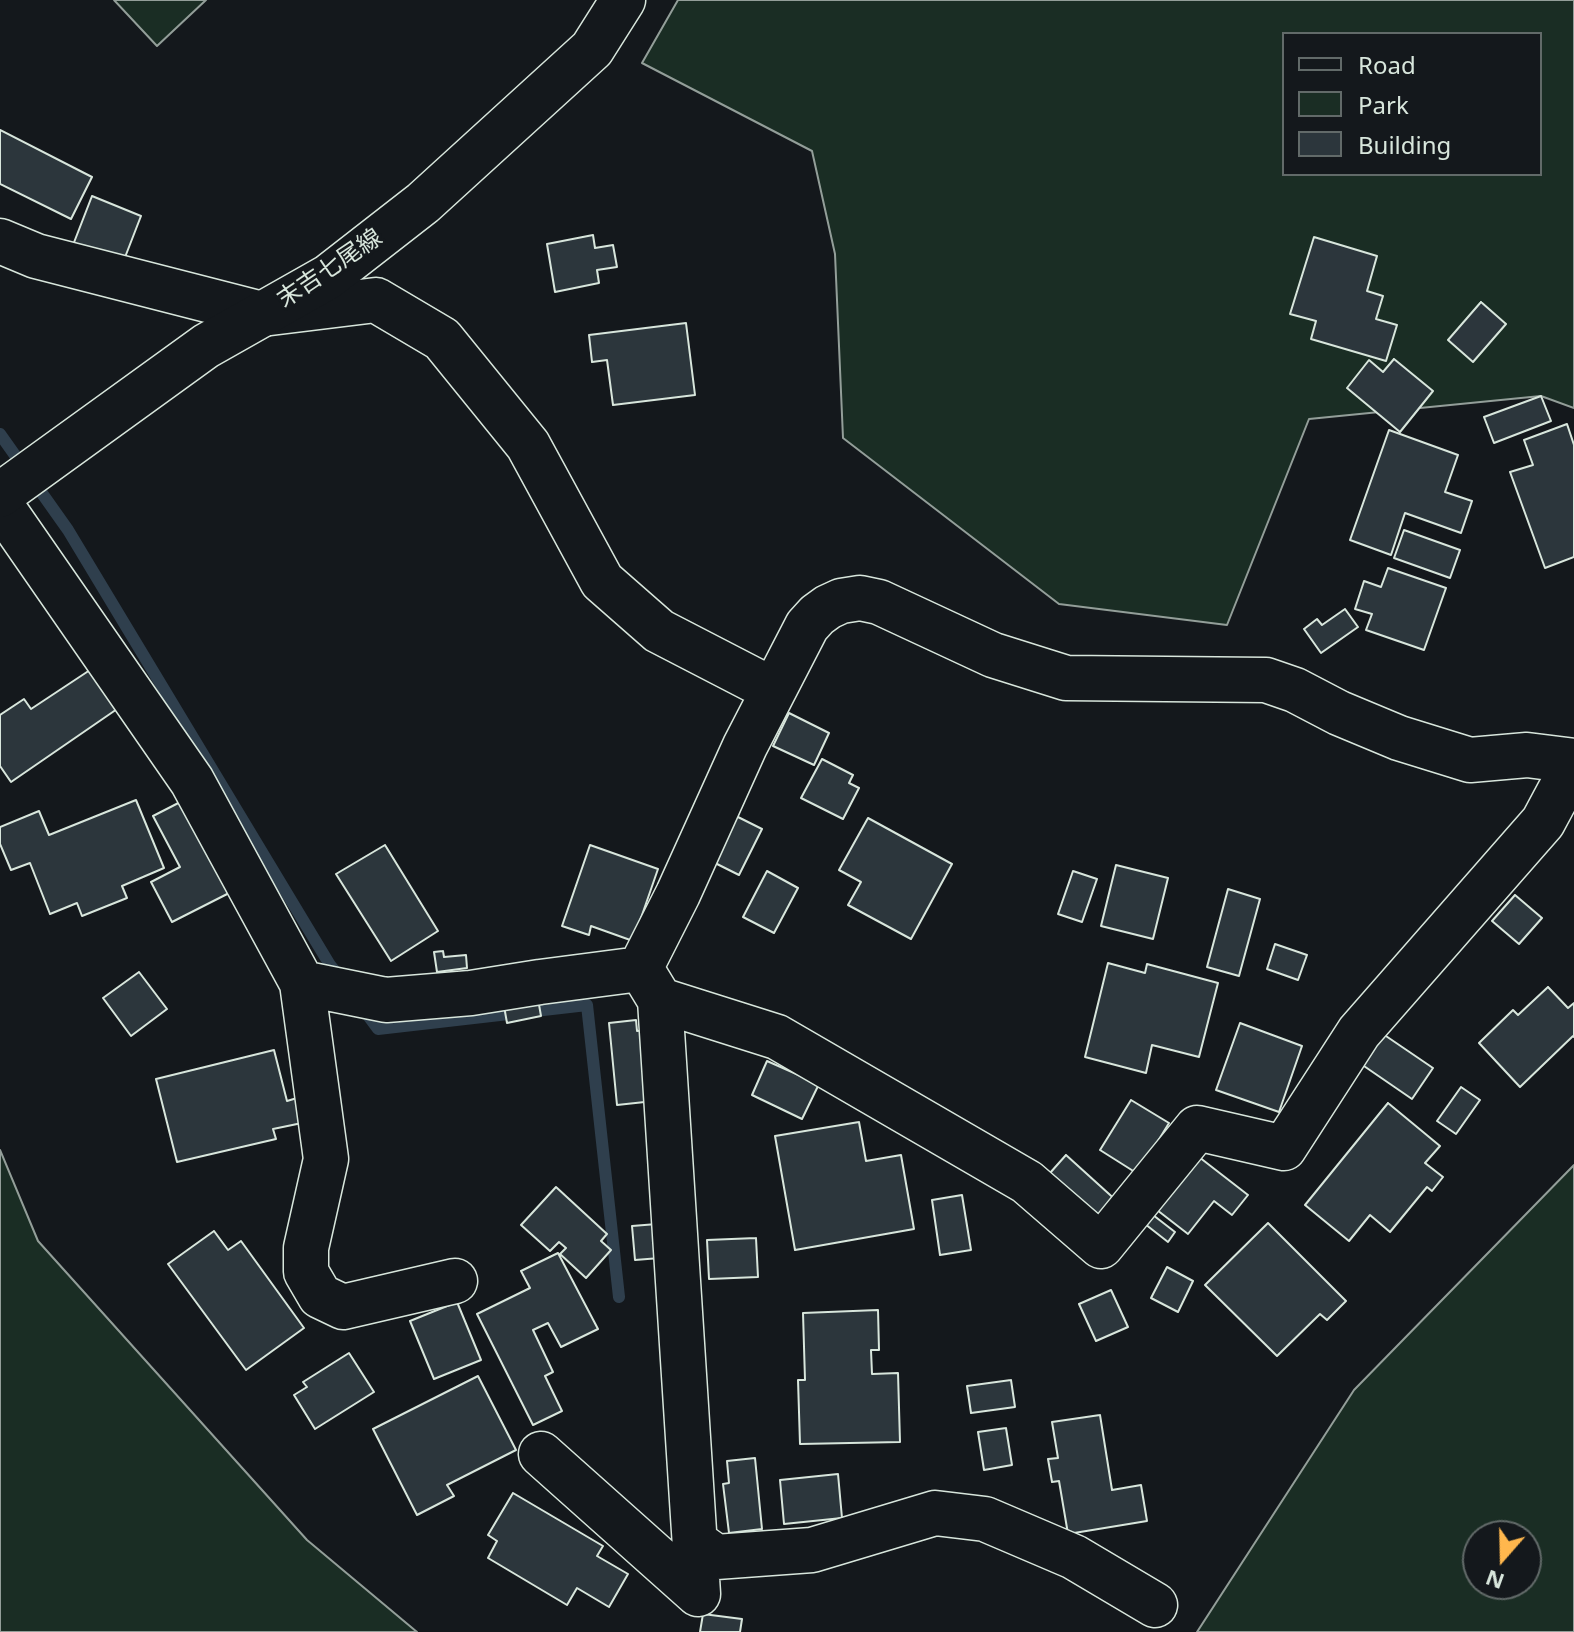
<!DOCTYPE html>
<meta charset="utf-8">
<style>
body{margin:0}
#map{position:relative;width:1574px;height:1632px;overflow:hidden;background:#14181c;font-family:"Noto Sans",sans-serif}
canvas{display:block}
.legend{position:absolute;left:1282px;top:32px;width:260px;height:144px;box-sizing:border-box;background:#14181c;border:2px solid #626a69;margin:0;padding:10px 14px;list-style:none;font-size:24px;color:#d8e6dc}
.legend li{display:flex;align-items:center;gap:16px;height:40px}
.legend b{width:40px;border:2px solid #626a69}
.north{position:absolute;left:1462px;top:1520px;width:80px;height:80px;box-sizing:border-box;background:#14181c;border:2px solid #626a69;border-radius:50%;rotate:200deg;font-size:22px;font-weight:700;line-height:32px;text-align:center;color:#d8e6dc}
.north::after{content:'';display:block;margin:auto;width:28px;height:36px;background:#ffb74d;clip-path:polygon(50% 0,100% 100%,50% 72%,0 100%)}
</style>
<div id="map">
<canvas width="1574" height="1632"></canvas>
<ul class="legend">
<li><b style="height:10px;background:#14181c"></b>Road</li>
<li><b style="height:22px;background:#1a2d24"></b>Park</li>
<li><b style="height:22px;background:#2c363c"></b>Building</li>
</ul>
<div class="north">N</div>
</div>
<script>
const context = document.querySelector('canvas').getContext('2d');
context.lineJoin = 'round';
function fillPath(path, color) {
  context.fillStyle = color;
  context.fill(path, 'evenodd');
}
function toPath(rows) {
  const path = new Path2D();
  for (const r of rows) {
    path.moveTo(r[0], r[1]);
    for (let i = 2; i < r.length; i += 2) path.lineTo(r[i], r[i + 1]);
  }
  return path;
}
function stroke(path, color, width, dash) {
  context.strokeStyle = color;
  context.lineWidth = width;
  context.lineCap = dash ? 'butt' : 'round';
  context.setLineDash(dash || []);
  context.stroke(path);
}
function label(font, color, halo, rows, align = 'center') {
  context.font = font + ' "Noto Sans","Noto Sans JP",sans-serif';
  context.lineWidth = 6;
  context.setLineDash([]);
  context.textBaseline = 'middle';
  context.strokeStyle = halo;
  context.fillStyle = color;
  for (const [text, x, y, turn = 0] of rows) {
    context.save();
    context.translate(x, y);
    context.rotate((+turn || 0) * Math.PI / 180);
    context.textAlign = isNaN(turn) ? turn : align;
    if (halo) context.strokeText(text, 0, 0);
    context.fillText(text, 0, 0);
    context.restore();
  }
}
const green = toPath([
 [114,0,206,0,157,46,114,0],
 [678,0,1574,0,1574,408,1541,396,1309,419,1227,625,1059,604,843,438,835,254,812,151,642,63,678,0],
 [1284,34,1540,34,1540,174,1284,174,1284,34],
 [0,1150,38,1241,307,1540,417,1632,0,1632,0,1150],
 [1574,1165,1574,1632,1197,1632,1354,1390,1574,1165],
 [1526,1536,1526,1584,1478,1584,1478,1536,1526,1536]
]);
fillPath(green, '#1a2d24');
stroke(green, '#939e99', 2);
stroke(toPath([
 [0,434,68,530,330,965,341,979],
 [361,1006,378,1029,587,1005,619,1297]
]), '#2f3f4d', 12);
const building = toPath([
 [0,130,92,177,71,219,0,184,0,130],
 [92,196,141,216,122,265,73,245,92,196],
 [593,235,595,248,613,245,617,267,597,270,599,283,555,292,547,244,593,235],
 [1314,237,1377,256,1367,291,1383,296,1376,319,1397,325,1386,361,1311,339,1316,321,1290,314,1314,237],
 [1481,302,1506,324,1473,362,1448,340,1481,302],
 [686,323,695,395,613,405,607,360,592,362,589,335,686,323],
 [1394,359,1433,391,1400,432,1347,388,1369,360,1383,372,1394,359],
 [1541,396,1551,421,1494,443,1484,417,1541,396],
 [1567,424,1574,445,1574,557,1545,568,1510,472,1533,465,1524,440,1567,424],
 [1389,430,1458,455,1445,492,1472,501,1461,533,1405,513,1391,555,1350,540,1389,430],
 [1404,530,1460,550,1450,578,1394,558,1404,530],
 [1388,568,1446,588,1424,650,1366,630,1372,614,1355,609,1364,581,1381,587,1388,568],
 [1345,609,1358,627,1321,653,1304,629,1317,619,1322,625,1345,609],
 [93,668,120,707,11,782,0,766,0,715,24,699,31,709,93,668],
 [789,713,829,733,814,765,773,746,789,713],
 [822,759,853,775,849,783,859,788,843,819,801,798,822,759],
 [192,796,239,888,172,922,151,882,180,867,153,816,192,796],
 [136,800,164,868,122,886,127,898,82,916,77,903,50,914,30,863,11,870,0,844,0,827,39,811,49,835,136,800],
 [736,816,762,829,739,875,713,862,736,816],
 [868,818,952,864,911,939,848,905,861,882,839,870,868,818],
 [385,845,438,931,391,961,336,874,385,845],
 [590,845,658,869,633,941,591,926,589,935,562,926,590,845],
 [1116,865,1168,878,1153,939,1101,926,1116,865],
 [767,871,798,888,774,933,743,917,767,871],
 [1073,871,1097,879,1082,922,1058,914,1073,871],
 [1228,889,1260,899,1239,976,1207,967,1228,889],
 [1515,895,1542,918,1519,944,1492,921,1515,895],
 [1275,944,1307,955,1298,980,1267,969,1275,944],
 [443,951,444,957,466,955,467,968,437,972,434,952,443,951],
 [1108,963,1145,973,1147,964,1218,983,1199,1057,1152,1045,1146,1073,1085,1057,1108,963],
 [139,972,167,1009,131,1036,103,998,139,972],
 [1548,987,1568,1008,1574,1003,1574,1037,1573,1036,1520,1087,1479,1043,1513,1010,1518,1015,1548,987],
 [538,999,541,1016,507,1023,504,1006,538,999],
 [636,1020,637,1031,647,1030,654,1101,617,1105,609,1023,636,1020],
 [1240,1023,1302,1046,1279,1112,1216,1090,1240,1023],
 [1383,1034,1433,1068,1412,1099,1361,1064,1383,1034],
 [274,1050,287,1101,297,1098,302,1123,273,1129,276,1139,177,1162,156,1079,274,1050],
 [767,1061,819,1084,802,1119,752,1095,767,1061],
 [1461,1087,1480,1100,1456,1134,1437,1121,1461,1087],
 [1131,1100,1169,1123,1138,1174,1100,1150,1131,1100],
 [1388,1103,1440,1146,1425,1163,1443,1177,1432,1191,1427,1187,1390,1232,1370,1215,1349,1241,1305,1205,1388,1103],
 [859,1122,866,1161,901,1155,914,1229,795,1250,775,1136,859,1122],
 [1066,1155,1119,1203,1095,1229,1042,1182,1066,1155],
 [1199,1157,1248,1195,1232,1215,1214,1201,1188,1234,1157,1210,1199,1157],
 [556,1187,607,1234,601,1241,611,1250,586,1278,560,1254,566,1248,559,1242,550,1251,521,1225,556,1187],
 [962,1195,971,1250,940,1255,932,1200,962,1195],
 [1153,1215,1175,1232,1168,1242,1145,1224,1153,1215],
 [1268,1223,1346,1301,1327,1320,1320,1314,1277,1356,1205,1285,1268,1223],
 [657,1224,660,1258,635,1260,632,1226,657,1224],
 [214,1231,228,1250,241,1241,304,1328,246,1370,168,1264,214,1231],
 [756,1238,758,1277,709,1279,707,1240,756,1238],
 [558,1253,598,1329,561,1347,548,1323,533,1330,553,1372,545,1376,562,1411,533,1425,477,1314,530,1288,521,1271,558,1253],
 [1167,1267,1193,1281,1178,1312,1151,1298,1167,1267],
 [1111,1290,1128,1327,1096,1341,1079,1304,1111,1290],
 [457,1302,481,1360,434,1379,410,1321,457,1302],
 [878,1310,879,1350,871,1350,872,1374,898,1373,900,1442,800,1444,798,1380,805,1380,803,1313,878,1310],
 [349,1353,374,1392,315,1429,294,1395,307,1387,303,1382,349,1353],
 [478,1376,516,1450,447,1485,454,1496,417,1515,373,1429,478,1376],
 [1011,1380,1015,1407,971,1413,967,1386,1011,1380],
 [1100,1415,1112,1490,1141,1485,1147,1521,1068,1534,1059,1481,1052,1482,1048,1459,1058,1458,1052,1422,1100,1415],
 [1006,1428,1012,1465,984,1470,978,1432,1006,1428],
 [755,1458,762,1529,729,1533,723,1484,729,1483,727,1461,755,1458],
 [838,1474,842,1518,784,1524,780,1480,838,1474],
 [513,1493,603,1546,597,1556,628,1574,609,1607,577,1588,567,1605,488,1558,497,1541,488,1535,513,1493],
 [703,1614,742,1619,740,1632,700,1632,703,1614]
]);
fillPath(building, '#2c363c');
stroke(building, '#d8e6dc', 2);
const minor = toPath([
 [0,241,36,256,262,314,376,300,442,339,528,445,602,581,659,631,773,690],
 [0,504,192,781,302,983,326,1159,306,1248,306,1272,320,1296,343,1307,455,1281],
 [646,977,660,1000,698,1594],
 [302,983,386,1000,471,993,540,982,640,969,678,894,745,746,807,626,817,615,828,607,841,601,860,598,879,602,993,655,1066,678,1266,680,1295,690,1339,713,1399,738,1470,760,1527,755,1574,761],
 [660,1000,777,1037,1027,1182,1101,1246,1197,1128,1284,1148,1359,1032,1543,822,1574,764],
 [541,1454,698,1594],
 [695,1542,716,1557,812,1550,935,1513,985,1519,1074,1557,1155,1605]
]);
const major = toPath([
 [0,495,206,346,328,277,423,203,592,49,623,0]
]);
stroke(minor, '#d8e6dc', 47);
stroke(major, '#d8e6dc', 47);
stroke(minor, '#14181c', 44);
stroke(major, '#14181c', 44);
label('24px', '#d8e6dc', '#14181c', [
 ["末吉七尾線",330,269,-34]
]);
</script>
